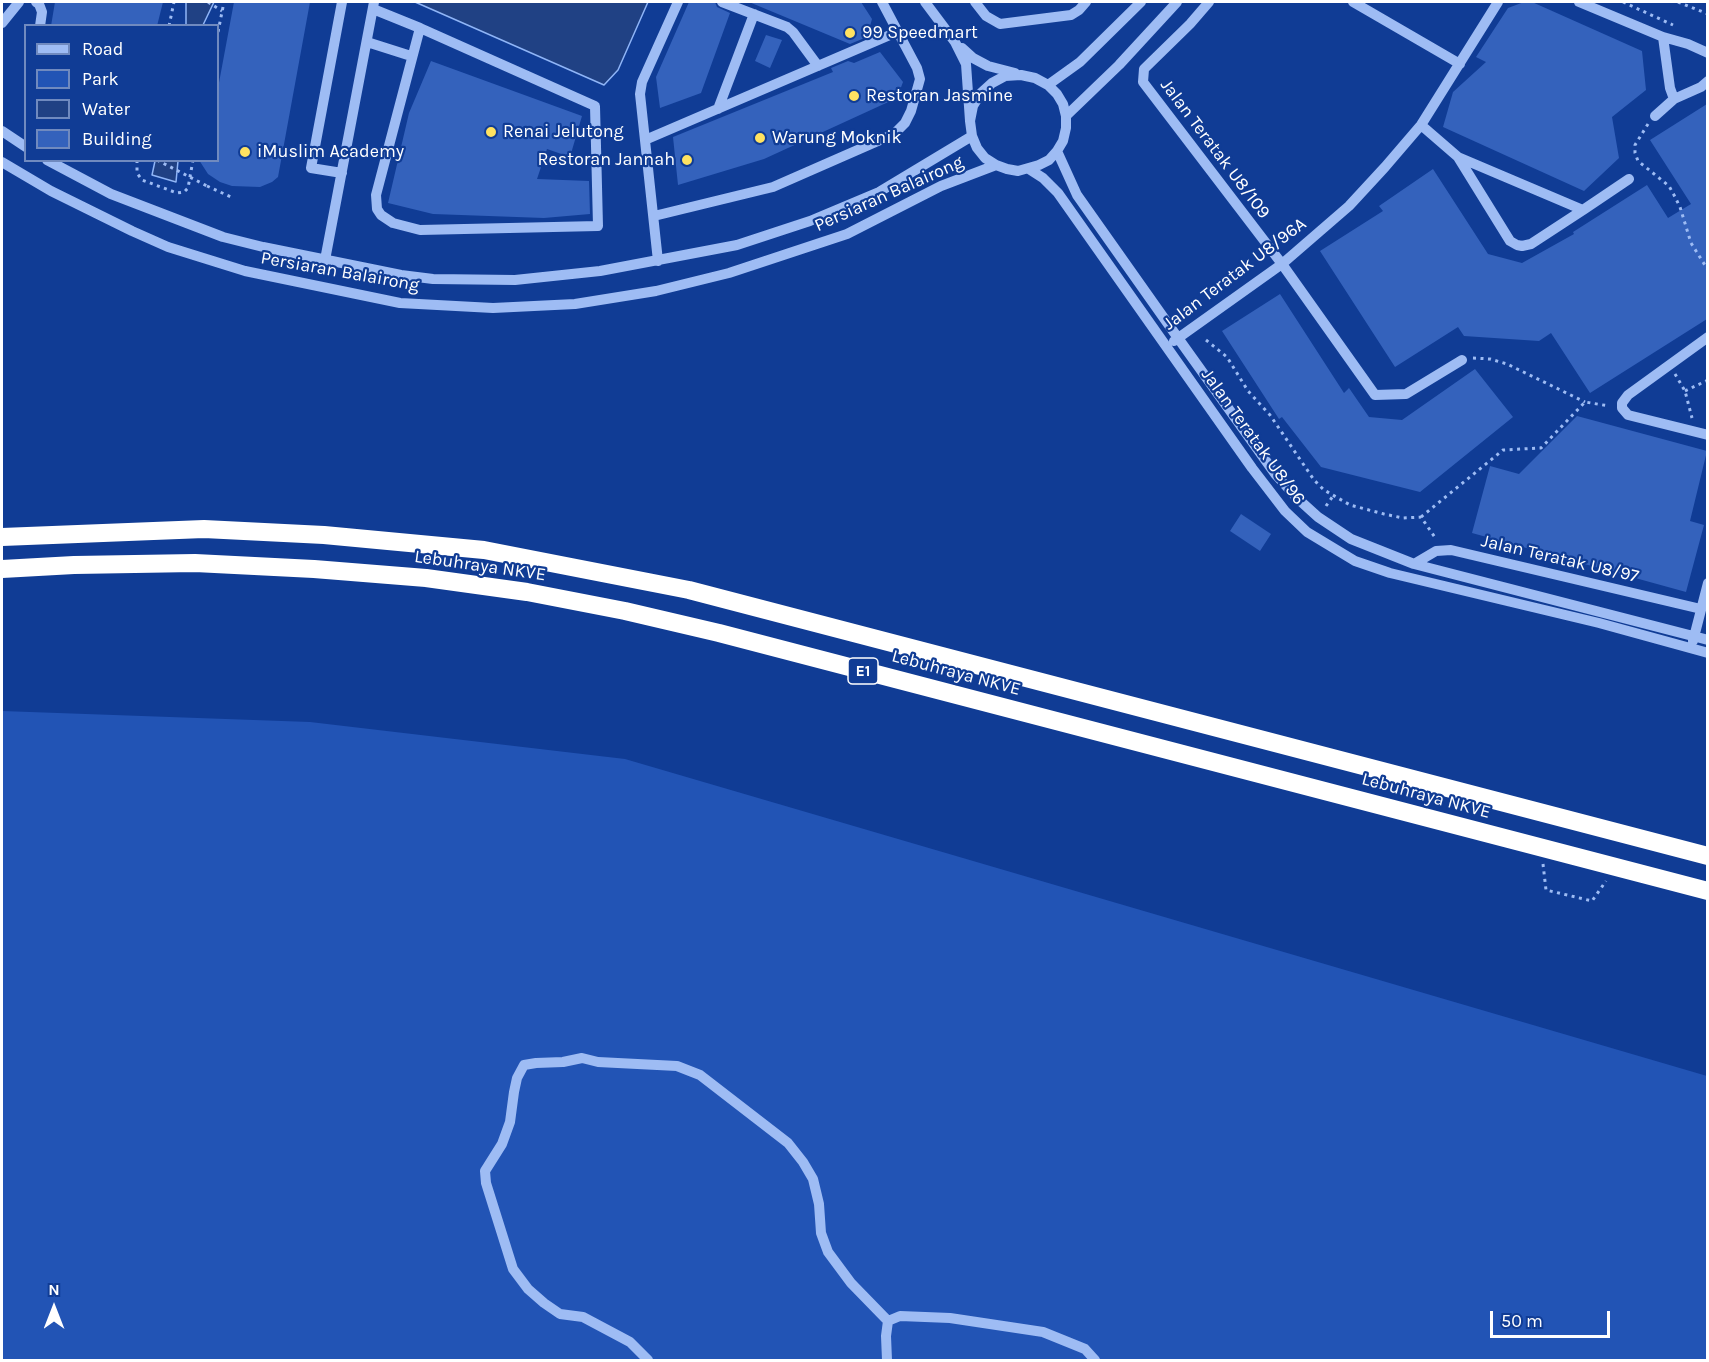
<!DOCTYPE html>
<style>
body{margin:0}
#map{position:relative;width:1709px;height:1362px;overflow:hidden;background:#103c95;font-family:Karla,sans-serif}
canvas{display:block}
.frame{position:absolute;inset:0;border:3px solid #fff;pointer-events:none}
.legend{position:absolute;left:24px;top:24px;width:195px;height:138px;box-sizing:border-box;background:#103c95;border:2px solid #708abf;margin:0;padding:8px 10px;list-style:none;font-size:18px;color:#fff}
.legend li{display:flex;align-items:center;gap:12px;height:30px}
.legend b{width:30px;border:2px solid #708abf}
.north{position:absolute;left:24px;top:1278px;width:60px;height:60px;-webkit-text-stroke:4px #103c95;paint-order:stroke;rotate:0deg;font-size:16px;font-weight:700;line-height:24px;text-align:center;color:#fff}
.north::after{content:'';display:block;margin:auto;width:21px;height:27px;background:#fff;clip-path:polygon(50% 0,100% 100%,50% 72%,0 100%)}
.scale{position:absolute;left:1490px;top:1311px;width:120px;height:27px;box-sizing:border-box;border:3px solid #fff;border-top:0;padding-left:8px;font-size:18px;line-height:21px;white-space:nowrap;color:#fff;-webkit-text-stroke:4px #103c95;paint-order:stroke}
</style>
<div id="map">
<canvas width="1709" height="1362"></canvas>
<div class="frame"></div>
<ul class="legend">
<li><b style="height:8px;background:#9ebcf4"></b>Road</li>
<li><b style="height:16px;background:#2254b5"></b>Park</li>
<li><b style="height:16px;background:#204184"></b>Water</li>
<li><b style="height:16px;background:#3462bc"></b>Building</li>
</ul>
<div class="north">N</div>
<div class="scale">50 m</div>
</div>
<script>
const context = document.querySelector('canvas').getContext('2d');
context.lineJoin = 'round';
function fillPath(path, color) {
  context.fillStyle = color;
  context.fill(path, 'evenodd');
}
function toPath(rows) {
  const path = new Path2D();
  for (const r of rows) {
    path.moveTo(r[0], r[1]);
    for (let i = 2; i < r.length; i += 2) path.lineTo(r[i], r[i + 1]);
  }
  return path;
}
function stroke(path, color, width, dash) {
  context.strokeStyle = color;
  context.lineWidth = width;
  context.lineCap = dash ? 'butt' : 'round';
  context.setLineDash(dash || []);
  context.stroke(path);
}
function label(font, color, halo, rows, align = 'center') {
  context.font = font + ' Karla,sans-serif';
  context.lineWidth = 4.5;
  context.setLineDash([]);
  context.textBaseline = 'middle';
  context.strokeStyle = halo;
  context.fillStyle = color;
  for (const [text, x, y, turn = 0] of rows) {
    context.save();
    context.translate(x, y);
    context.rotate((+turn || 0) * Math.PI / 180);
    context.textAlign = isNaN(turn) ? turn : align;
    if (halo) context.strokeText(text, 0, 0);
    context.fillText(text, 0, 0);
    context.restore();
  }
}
fillPath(toPath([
 [2,711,310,722,625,759,1707,1076,1707,1360,2,1360]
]), '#2254b5');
const water = toPath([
 [186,2,214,2,203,25,186,25,186,2],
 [415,2,648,2,618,70,604,85,415,2],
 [155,161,178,161,176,182,152,175,155,161]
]);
fillPath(water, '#204184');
stroke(water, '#8fb5f7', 1.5);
fillPath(toPath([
 [55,2,163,2,157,26,51,26],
 [234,2,310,2,278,177,272,182,260,187,232,186,220,182,208,174,199,160,218,160,218,88],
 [689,2,715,2,717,7,730,13,701,93,660,108,656,77],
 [749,2,861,2,872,19,867,37,850,44],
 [1524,2,1532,2,1642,51,1646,90,1612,117,1619,158,1584,191,1443,127,1453,92,1486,62,1476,57,1508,8],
 [766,35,782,40,770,68,755,61],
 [880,52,903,82,897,98,764,159,678,185,673,137,833,72,831,68,848,61,854,63],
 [431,61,582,116,570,157,547,149,537,179,589,181,590,214,544,218,433,214,388,203,409,113],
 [1707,104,1707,319,1590,393,1551,333,1539,341,1464,336,1458,327,1395,367,1320,251,1383,211,1379,206,1433,169,1488,254,1522,263,1574,234,1573,232,1647,185,1668,218,1691,204,1650,140],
 [1280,294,1344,393,1349,388,1369,417,1402,420,1475,369,1513,417,1420,492,1321,467,1282,417,1279,419,1222,331],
 [1577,416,1707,451,1690,521,1704,525,1686,592,1472,533,1490,466,1519,474],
 [1241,514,1271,534,1260,551,1230,531]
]), '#3462bc');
stroke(toPath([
 [208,2,222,11],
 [1623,2,1673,25],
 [1678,2,1708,14],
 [169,26,174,2],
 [218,32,224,2],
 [1648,124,1635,145,1635,153,1638,161,1669,186,1674,195,1680,207,1691,243,1708,270],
 [137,160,137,173,142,180,177,193,184,192,188,188,193,160],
 [207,186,231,197],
 [1206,340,1227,357,1248,391,1270,415,1314,480,1324,490,1350,505,1384,514,1403,518,1421,517,1436,539],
 [1473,358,1490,359,1507,364,1585,402],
 [1675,374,1685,391,1692,418],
 [1685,391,1708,380],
 [1326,506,1333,496],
 [1421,517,1503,450,1541,448,1585,402,1609,406],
 [1543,864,1546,890,1592,901,1606,881]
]), '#9ebcf4', 3, [3, 4.5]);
stroke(toPath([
 [36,2,39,4,42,12,40,26],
 [342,2,311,168,342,173],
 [722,2,787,27,793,32,818,66],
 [925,2,955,42,966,64,970,121,972,136,977,148,985,158,996,165,1007,169,1018,171,1039,165,1049,160,1057,151,1063,141,1066,128,1066,116,1063,104,1057,94,1048,85,1035,78,1021,75,1005,76,992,83,981,93,973,106,970,121],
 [975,2,986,16,1000,24,1071,15,1079,10,1086,2],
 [1209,2,1190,24,1144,69,1143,82,1282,264,1375,395,1406,394,1462,360],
 [1353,2,1460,64],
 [1579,2,1663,37,1688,44,1708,53],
 [373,9,420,28],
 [2,23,19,2],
 [420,28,595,106,598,226,420,230,393,223,381,215,377,209,376,195,420,28],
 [1663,37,1670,88,1674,99,1701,87,1708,81],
 [367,42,411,56],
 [962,48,973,58,988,66,1015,73],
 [1048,85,1080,62,1141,2],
 [718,109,754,14],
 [1066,116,1119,65,1177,2],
 [1655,116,1674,99],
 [1421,125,1458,157,1583,210,1531,244,1522,246,1517,245,1510,241,1458,157],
 [2,131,26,147],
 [645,140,897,32],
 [1057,151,1077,195,1178,338,1276,475,1297,498,1318,517,1351,539,1414,564,1708,640],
 [47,160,111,194,223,237,263,247,401,275,433,279,515,280,600,271,737,245,810,221,879,192,972,136],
 [2,162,51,191,132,231,168,247,245,271,400,303,493,308,575,304,656,291,729,273,847,234,941,186,996,165],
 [1029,169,1043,178,1058,193,1252,468,1285,511,1307,532,1355,561,1390,573,1599,623,1708,653],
 [1583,210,1629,179],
 [654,216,773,187,894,134,905,123,911,111,920,79,917,68,882,2],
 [325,260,374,2],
 [658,261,640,94,642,82,678,2],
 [1708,337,1628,395,1622,403,1622,408,1628,415,1708,435],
 [1174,341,1282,264,1349,206,1385,167,1421,125,1498,2],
 [1414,564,1436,551,1451,550,1701,609],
 [1693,641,1708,583],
 [648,1360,630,1342,583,1317,560,1314,544,1303,528,1289,513,1269,486,1183,485,1171,502,1144,510,1122,514,1092,517,1078,524,1065,536,1063,563,1062,582,1058,598,1062,677,1066,700,1075,788,1143,803,1162,813,1179,819,1204,821,1233,828,1252,851,1283,888,1321],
 [887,1360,886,1336,888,1321,900,1316,950,1318,1043,1332,1085,1349,1095,1360]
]), '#9ebcf4', 10);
stroke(toPath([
 [2,537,204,529,324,535,484,550,689,590,1708,856],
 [2,569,74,565,195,563,314,569,426,578,527,592,625,611,719,633,1708,891]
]), '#fff', 18);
stroke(toPath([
 [157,160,207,186]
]), '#9ebcf4', 3, [3, 4.5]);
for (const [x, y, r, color] of [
 [850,33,6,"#ffe261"],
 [854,96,6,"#ffe261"],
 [491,132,6,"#ffe261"],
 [760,138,6,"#ffe261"],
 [245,152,6,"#ffe261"],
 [687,160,6,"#ffe261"]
]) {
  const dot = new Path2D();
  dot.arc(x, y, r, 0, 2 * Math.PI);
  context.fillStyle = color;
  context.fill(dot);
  stroke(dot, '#103c95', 2);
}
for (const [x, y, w] of [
 [863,671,30]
]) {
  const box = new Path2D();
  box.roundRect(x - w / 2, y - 13, w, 26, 4.5);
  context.fillStyle = '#103c95';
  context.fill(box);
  stroke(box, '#fff', 1.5);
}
label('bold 16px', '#fff', null, [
 ["E1",863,671]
]);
label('18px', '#fff', '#103c95', [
 ["99 Speedmart",862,33],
 ["Restoran Jasmine",866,96],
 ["Renai Jelutong",503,132],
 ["Warung Moknik",772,138],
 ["iMuslim Academy",257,152],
 ["Restoran Jannah",675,160,"right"]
], 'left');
label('18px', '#fff', '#103c95', [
 ["Jalan Teratak U8/109",1215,149,53],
 ["Persiaran Balairong",889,194,-24],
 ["Persiaran Balairong",340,272,10],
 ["Jalan Teratak U8/96A",1235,274,-37],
 ["Jalan Teratak U8/96",1253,437,54],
 ["Jalan Teratak U8/97",1560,559,13],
 ["Lebuhraya NKVE",480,566,8],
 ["Lebuhraya NKVE",956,673,15],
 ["Lebuhraya NKVE",1426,796,15]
]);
</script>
